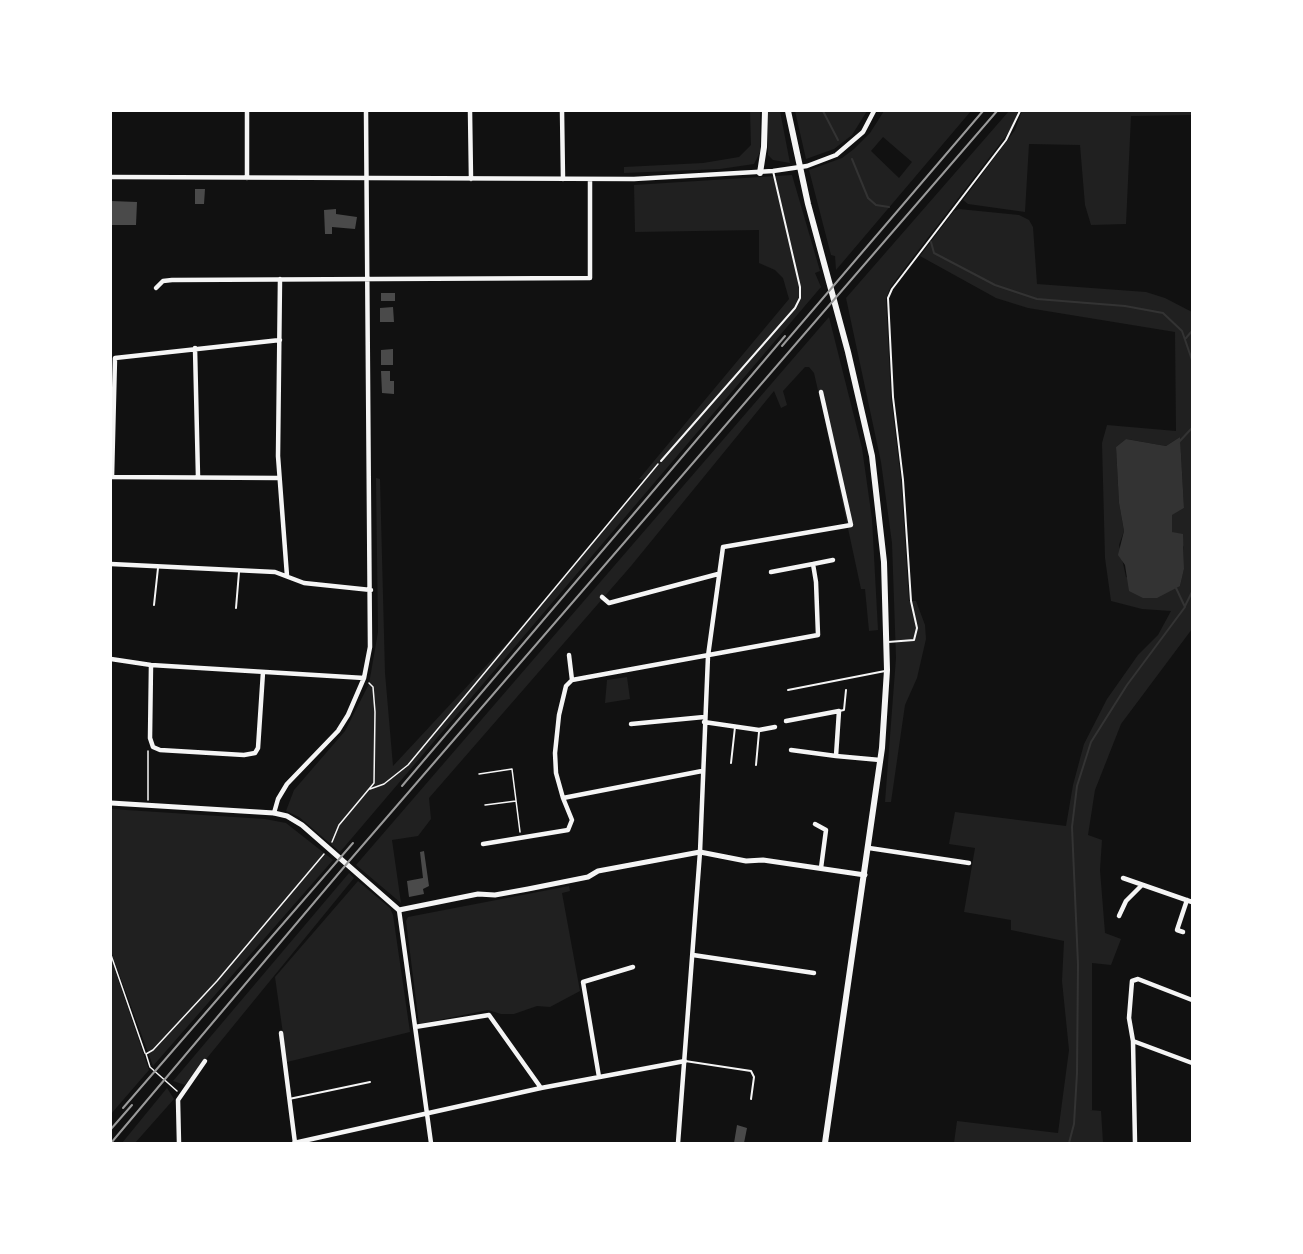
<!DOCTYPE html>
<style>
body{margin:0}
#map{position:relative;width:1303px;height:1254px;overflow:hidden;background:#111;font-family:Georgia,serif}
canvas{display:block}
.frame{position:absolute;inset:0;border:112px solid #fff;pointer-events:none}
</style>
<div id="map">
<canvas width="1303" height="1254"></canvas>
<div class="frame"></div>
</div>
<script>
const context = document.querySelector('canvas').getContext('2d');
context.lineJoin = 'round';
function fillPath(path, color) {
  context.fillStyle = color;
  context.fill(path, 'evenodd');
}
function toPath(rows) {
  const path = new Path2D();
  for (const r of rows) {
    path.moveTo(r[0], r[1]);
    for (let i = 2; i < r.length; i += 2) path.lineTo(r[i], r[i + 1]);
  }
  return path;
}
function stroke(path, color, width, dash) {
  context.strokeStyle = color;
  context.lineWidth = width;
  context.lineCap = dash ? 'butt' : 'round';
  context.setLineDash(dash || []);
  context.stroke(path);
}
fillPath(toPath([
 [750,111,760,111,760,152,754,164,720,169,624,173,624,167,703,163,739,157,751,145],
 [768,111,780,111,790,163,773,160,768,155],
 [795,111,867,111,852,135,834,149,806,159],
 [884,111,971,111,836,270,835,256,831,255,809,170,842,158,854,149,870,133],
 [883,137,912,162,899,178,871,151],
 [1009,111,1018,111,1012,128,907,265,890,288,886,299,891,397,901,480,909,601,916,601,925,625,926,639,917,678,905,705,891,802,885,802,896,658,892,543,881,462,846,298],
 [1022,111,1192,111,1192,115,1131,116,1126,224,1091,225,1085,205,1080,145,1029,144,1025,212,968,204,963,200,1015,130],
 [792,175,820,271,815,273,821,287,340,852,299,817,286,811,294,790,345,731,369,684,378,632,376,478,380,479,385,673,393,766,511,639,644,480,639,479,789,299,783,278,775,270,759,263,759,230,635,232,634,185],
 [959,209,1019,215,1029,220,1033,227,1037,284,1146,292,1165,298,1192,312,1192,629,1121,724,1095,790,1088,835,1102,840,1100,870,1105,933,1121,939,1111,965,1092,963,1092,1110,1090,1110,1101,1111,1103,1143,954,1143,957,1121,1058,1133,1069,1050,1062,981,1064,941,1011,930,1011,920,964,912,975,848,949,844,955,812,1066,826,1073,785,1084,744,1107,699,1138,655,1158,635,1171,611,1142,609,1111,601,1105,558,1102,443,1107,425,1176,431,1175,332,1028,308,996,298,920,256,954,211],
 [1180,437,1184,508,1171,515,1172,532,1184,547,1184,569,1180,586,1126,577,1119,545,1124,531,1119,503,1116,447,1126,439,1166,446],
 [829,317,862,448,872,519,878,630,869,631,865,589,861,589,825,421,814,373,809,367,805,367,783,391,787,405,781,408,774,391,631,566,429,798,431,819,418,836,392,840,401,903,356,865],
 [627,677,630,699,605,703,607,680],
 [111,809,265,819,286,823,333,860,153,1066,111,952],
 [349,873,354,878,185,1085,173,1081],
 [358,881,390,908,393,915,410,1032,287,1062,275,977],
 [569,886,570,891,562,893,580,991,550,1007,537,1006,514,1014,501,1014,488,1010,419,1024,406,921,408,917],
 [111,958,149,1070,111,1114],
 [167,1088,174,1099,135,1143,122,1143]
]), '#202020');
fillPath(toPath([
 [1180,437,1184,508,1172,515,1172,532,1183,534,1184,569,1180,586,1157,598,1143,598,1129,591,1125,565,1118,555,1124,531,1119,503,1116,447,1126,439,1166,446]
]), '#333');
stroke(toPath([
 [823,111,838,140],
 [852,159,868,198,876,205,889,207],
 [931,242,934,253,995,285,1037,299,1125,306,1163,313,1182,331,1192,360],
 [1186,338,1192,331],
 [1192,388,1192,400],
 [1178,443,1192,428],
 [1185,606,1192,592],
 [1069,1143,1074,1124,1077,1073,1078,964,1072,827,1077,786,1091,742,1127,685,1185,607,1176,588]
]), '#333', 2);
fillPath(toPath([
 [195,189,205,189,204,204,195,204],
 [111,201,137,202,136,225,111,225],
 [336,209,336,214,357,217,355,229,332,227,332,234,325,234,324,210],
 [381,293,395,293,395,301,381,301],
 [393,307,394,322,380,322,380,308],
 [393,349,393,365,381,365,381,350],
 [381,371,390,371,390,381,394,381,394,394,382,393],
 [424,851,429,886,423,889,424,894,409,897,407,881,423,878,420,852],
 [737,1125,747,1128,744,1143,734,1143]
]), '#4a4a4a');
stroke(toPath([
 [148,751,148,800],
 [479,774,512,769,520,832],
 [370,789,384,784,408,765,658,464],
 [485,805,516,801],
 [332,842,339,825,374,783,375,712,373,687,369,683],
 [111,955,145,1053],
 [177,1091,150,1067,146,1054,153,1050,217,981,324,854]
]), '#f5f5f5', 1.5);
stroke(toPath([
 [661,461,795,308,800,298,800,287,773,171],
 [154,605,158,568],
 [236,608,239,572],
 [888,642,914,640,917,628,911,601,903,480,893,397,888,298,892,289,1006,140,1020,111],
 [788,690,885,671],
 [839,711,844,710,846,690],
 [731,763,735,727],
 [756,765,759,732],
 [685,1061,751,1071,754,1077,751,1099],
 [289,1099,370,1082]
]), '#f5f5f5', 2);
stroke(toPath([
 [247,111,247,178],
 [470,111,471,179],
 [562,111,563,179],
 [111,177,634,179,773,171,807,166,836,155,863,132,874,111],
 [280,279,278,456,287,576],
 [156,288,163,281,172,280,590,278,590,179],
 [195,348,198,477],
 [111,477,279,478],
 [112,477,115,358,280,340],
 [111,564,275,572,304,583,371,590],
 [813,564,833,560],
 [602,597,609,603,718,574],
 [569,655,572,680],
 [111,659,151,665,364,678],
 [151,665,150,738,153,747,160,750,244,755,255,753,258,748,263,672],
 [786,721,839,711,836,756,880,760],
 [704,722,759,730,775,727],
 [631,724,704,717],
 [791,750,836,756],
 [702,771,563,798,556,773,555,753,559,715,566,686,572,680,818,635,816,582,813,564,771,572],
 [274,813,278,799,287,784,338,731,348,715,364,678,370,647,366,111],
 [815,824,826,830,821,868],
 [483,844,568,830,572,820,563,798],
 [869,848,969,863],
 [1123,878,1192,902],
 [399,910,431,1143],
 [1119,916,1126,901,1142,885],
 [1183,932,1177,930,1187,900],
 [693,955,814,973],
 [415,1027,489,1015,541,1088],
 [281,1033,295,1143],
 [1133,1041,1192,1063],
 [599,1077,583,982,633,967],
 [179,1143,178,1100,205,1061],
 [294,1143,541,1088,685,1061],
 [678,1143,700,852,708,656,723,547,851,525,821,392],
 [1135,1143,1133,1041,1129,1018,1132,981,1138,979,1192,1000]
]), '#f5f5f5', 4.5);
stroke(toPath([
 [111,803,274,813,287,816,302,825,399,910,478,894,495,895,528,889,588,877,598,871,700,852,746,861,763,860,865,875]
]), '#f5f5f5', 5);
stroke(toPath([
 [788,111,808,204,848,352,872,456,884,562,887,670,882,748,825,1143],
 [760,173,764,147,765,111]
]), '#f5f5f5', 6);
stroke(toPath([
 [782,346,983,111],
 [402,786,785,336],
 [123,1108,353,843],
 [111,1129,132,1105],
 [111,1143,350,860,997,111]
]), '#9a9a9a', 2);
</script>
